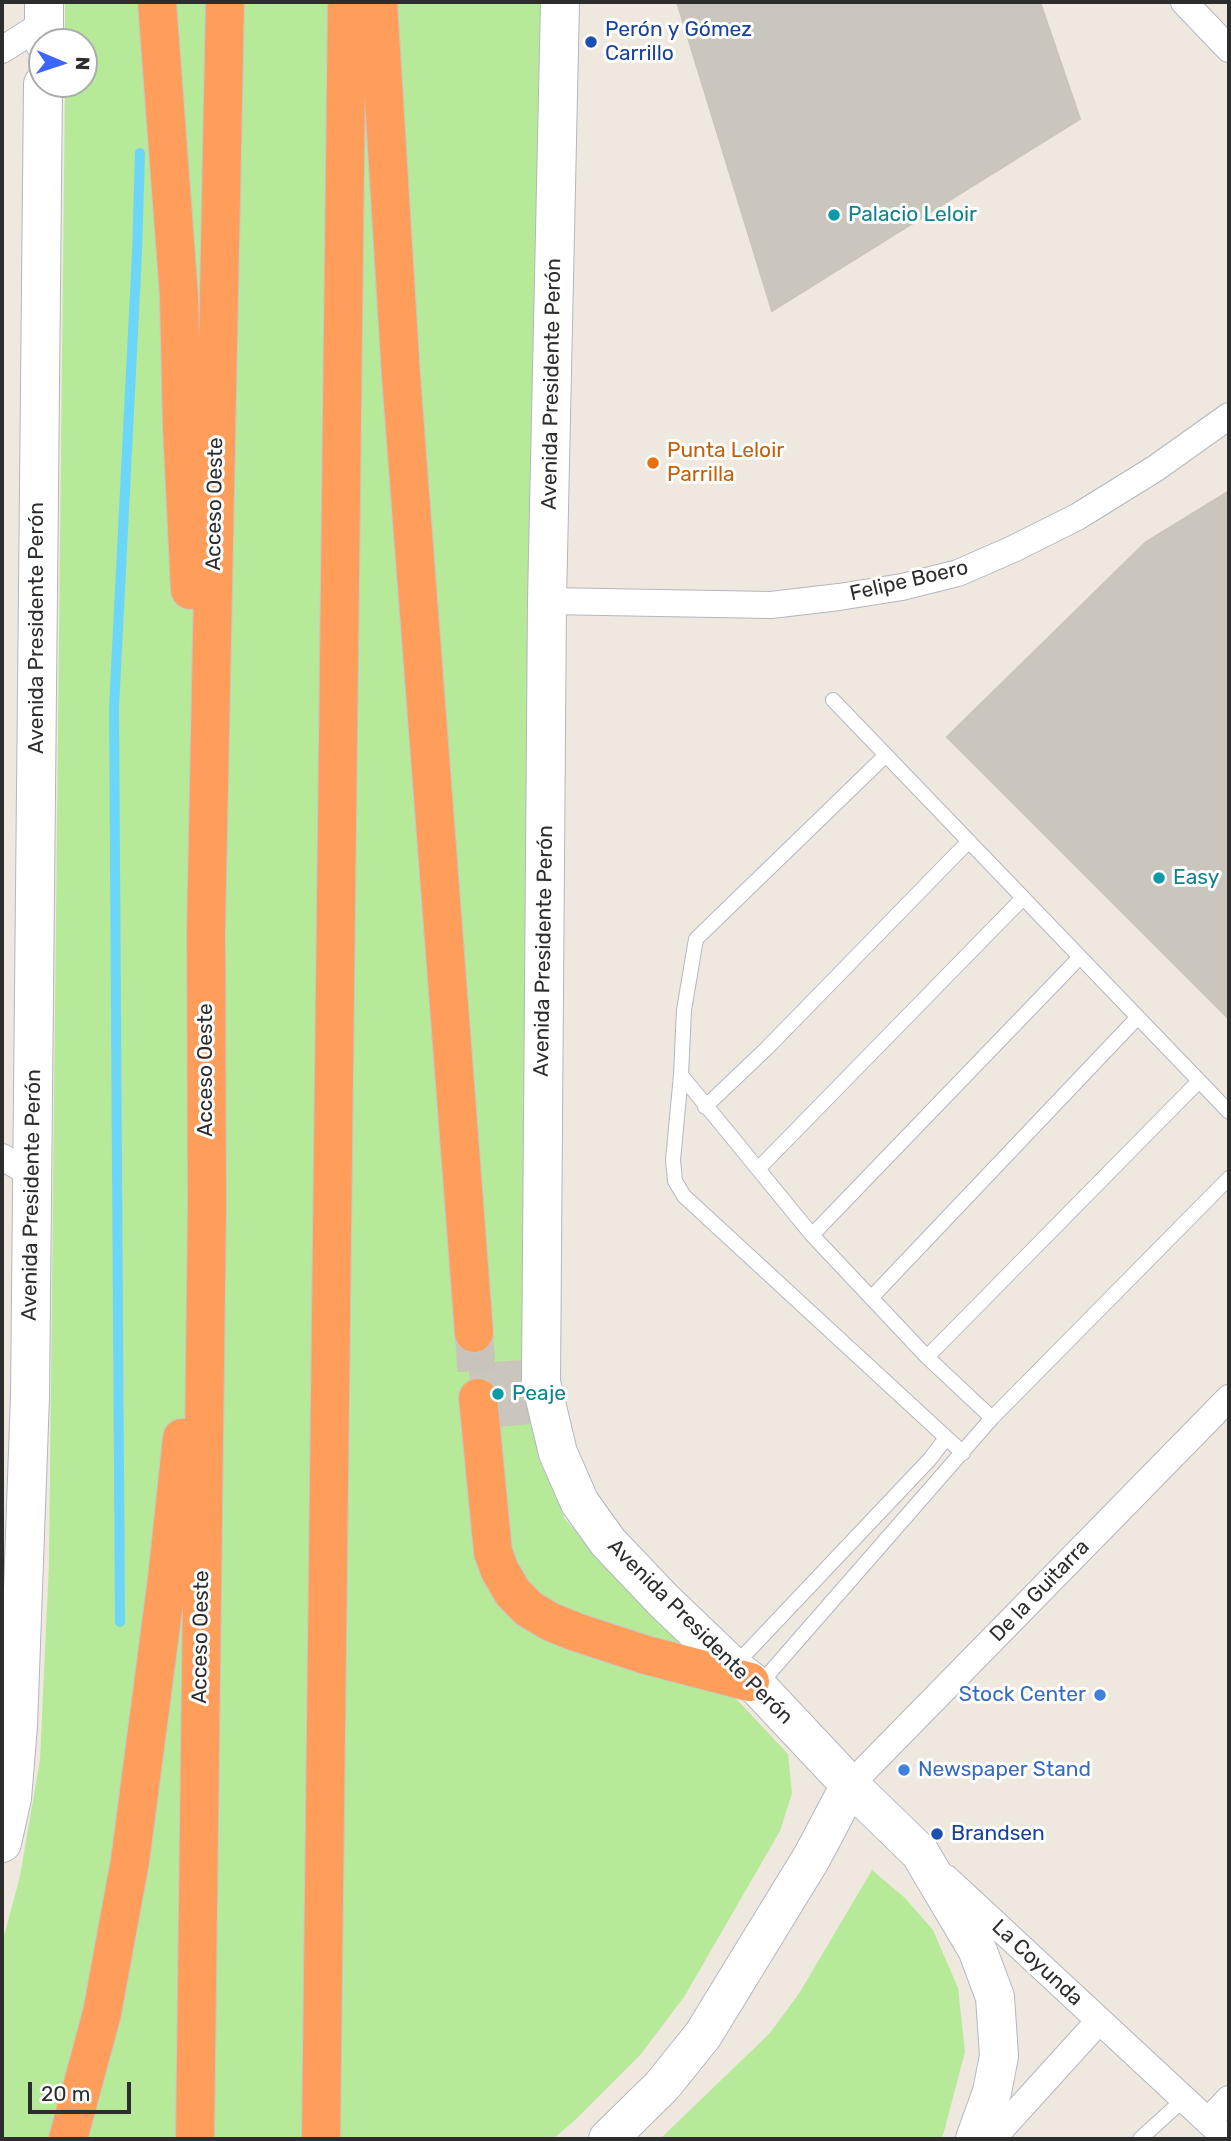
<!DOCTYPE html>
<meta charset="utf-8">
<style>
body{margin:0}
#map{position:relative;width:1231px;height:2141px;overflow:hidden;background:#efe8df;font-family:Rubik,sans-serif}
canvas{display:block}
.frame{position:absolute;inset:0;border:4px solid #2d2d2d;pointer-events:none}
.north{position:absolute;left:28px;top:28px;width:70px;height:70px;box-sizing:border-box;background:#fff;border:2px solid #ababab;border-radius:50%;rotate:92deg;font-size:19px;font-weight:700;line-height:28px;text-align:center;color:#2d2d2d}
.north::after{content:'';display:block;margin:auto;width:24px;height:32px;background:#3d65ff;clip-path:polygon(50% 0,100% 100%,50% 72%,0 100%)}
.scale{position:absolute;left:28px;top:2082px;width:103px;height:32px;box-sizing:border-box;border:4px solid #2d2d2d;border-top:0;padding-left:9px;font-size:21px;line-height:24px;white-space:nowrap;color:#2d2d2d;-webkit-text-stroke:5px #fff;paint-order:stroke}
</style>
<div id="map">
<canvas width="1231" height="2141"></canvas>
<div class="frame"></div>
<div class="north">N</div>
<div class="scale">20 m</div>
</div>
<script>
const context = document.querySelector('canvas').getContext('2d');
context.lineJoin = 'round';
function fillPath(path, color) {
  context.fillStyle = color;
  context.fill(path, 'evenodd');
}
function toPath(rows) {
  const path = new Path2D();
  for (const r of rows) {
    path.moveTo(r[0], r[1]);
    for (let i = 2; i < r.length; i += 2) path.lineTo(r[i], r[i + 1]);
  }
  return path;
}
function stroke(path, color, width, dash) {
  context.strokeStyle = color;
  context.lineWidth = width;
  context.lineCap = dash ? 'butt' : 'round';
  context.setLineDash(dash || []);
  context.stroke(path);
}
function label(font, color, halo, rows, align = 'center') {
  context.font = font + ' Rubik,sans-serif';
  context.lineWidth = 6;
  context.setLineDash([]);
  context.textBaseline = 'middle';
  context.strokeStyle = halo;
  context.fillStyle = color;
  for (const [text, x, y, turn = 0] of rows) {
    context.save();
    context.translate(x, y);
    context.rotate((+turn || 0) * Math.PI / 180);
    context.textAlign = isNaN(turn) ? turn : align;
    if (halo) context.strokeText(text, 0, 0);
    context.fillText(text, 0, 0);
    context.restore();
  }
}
fillPath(toPath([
 [65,2,543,2,534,1412,564,1518,645,1609,741,1704,788,1754,792,1793,780,1831,684,1997,641,2054,575,2120,553,2139,2,2139,2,1944,20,1876,40,1760,49,1564,65,84,84,84,84,42,65,42],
 [872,1870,905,1898,933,1930,958,1988,965,2052,942,2139,660,2139,770,2033,800,1992]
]), '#b6e998');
stroke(toPath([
 [120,1622,114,708,137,253,140,153]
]), '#6cd6f8', 10);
const building = toPath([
 [677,2,1040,2,1080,119,772,311,677,2],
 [1229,491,1229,1019,947,737,1146,542,1229,491],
 [521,1361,529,1423,472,1429,470,1365,521,1361]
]);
fillPath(building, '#cbc6bd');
stroke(building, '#ccc4b8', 2);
stroke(toPath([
 [474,1333,478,1398]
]), '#c8c3bb', 38, [38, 19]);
const lane = toPath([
 [833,700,1229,1112],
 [886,755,696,939,684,1010,681,1075,673,1160,675,1181,684,1196,963,1453],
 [681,1075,812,1235,927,1357,992,1418],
 [705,1107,767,1048,969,841],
 [759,1168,1023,898],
 [812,1235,1080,957],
 [871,1298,1138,1017],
 [927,1357,1199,1081],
 [735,1665,930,1459,946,1438],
 [759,1685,992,1418,1229,1178],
 [1140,2139,1184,2099]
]);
const street = toPath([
 [1184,2,1229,49],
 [2,50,44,23],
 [547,601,771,605,839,597,902,587,958,573,1013,549,1077,517,1156,468,1229,416],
 [2,1157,33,1175],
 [850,1785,1229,1398],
 [946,1878,1227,2139],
 [1208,2121,1229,2099],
 [992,2139,1099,2021]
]);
const secondary = toPath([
 [560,2,547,601,541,1382,558,1453,580,1503,608,1542,663,1600,733,1667,757,1686,850,1785,920,1853,977,1949,995,1997,999,2056,992,2092,975,2139],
 [44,42,44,2],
 [2,1843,12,1798,18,1726,30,1396,43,84],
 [608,2139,662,2086,703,2035,812,1857,850,1785]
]);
const highway = toPath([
 [157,2,179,296,182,427,190,590],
 [378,2,401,376,474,1333],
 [478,1398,493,1552,500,1571,513,1593,529,1609,551,1622,576,1632,646,1655,750,1682],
 [68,2139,102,2013,130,1861,167,1579,182,1438],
 [195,2139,207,1206,206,930,225,2],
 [321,2139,347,2]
]);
stroke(lane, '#b3b6c2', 16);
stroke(street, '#b3b6c2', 28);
stroke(secondary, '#b3b6c2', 40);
stroke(highway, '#c8c8c8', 40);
stroke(lane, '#fff', 14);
stroke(street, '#fff', 26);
stroke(secondary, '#fff', 38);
stroke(highway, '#ff9e5b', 38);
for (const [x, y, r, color] of [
 [591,42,7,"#1a4fb4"],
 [834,215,7,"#0f9aa8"],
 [653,463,7,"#e8710a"],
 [1159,878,7,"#0f9aa8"],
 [498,1394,7,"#0f9aa8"],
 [1100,1695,7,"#3f7fe0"],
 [904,1770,7,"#3f7fe0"],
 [937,1834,7,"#1a4fb4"]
]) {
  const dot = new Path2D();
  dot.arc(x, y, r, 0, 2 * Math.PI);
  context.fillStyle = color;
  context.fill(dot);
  stroke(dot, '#fff', 2.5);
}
label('21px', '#164399', '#fff', [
 ["Perón y Gómez",605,30],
 ["Carrillo",605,54],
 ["Brandsen",951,1834]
], 'left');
label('21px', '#0d838f', '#fff', [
 ["Palacio Leloir",848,215],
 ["Easy",1173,878],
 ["Peaje",512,1394]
], 'left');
label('21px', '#2d2d2d', '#fff', [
 ["Avenida Presidente Perón",552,384,-89],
 ["Acceso Oeste",215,504,-89],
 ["Felipe Boero",909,581,-13],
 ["Avenida Presidente Perón",37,628,-90],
 ["Avenida Presidente Perón",544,951,-89],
 ["Acceso Oeste",206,1070,-90],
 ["Avenida Presidente Perón",32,1195,-89],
 ["De la Guitarra",1040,1591,-46],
 ["Avenida Presidente Perón",700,1632,45],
 ["Acceso Oeste",201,1637,-89],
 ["La Coyunda",1037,1963,43]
]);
label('21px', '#c56008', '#fff', [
 ["Punta Leloir",667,451],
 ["Parrilla",667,475]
], 'left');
label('21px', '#366cbe', '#fff', [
 ["Stock Center",1086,1695],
 ["Newspaper Stand",918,1770,"left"]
], 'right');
</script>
